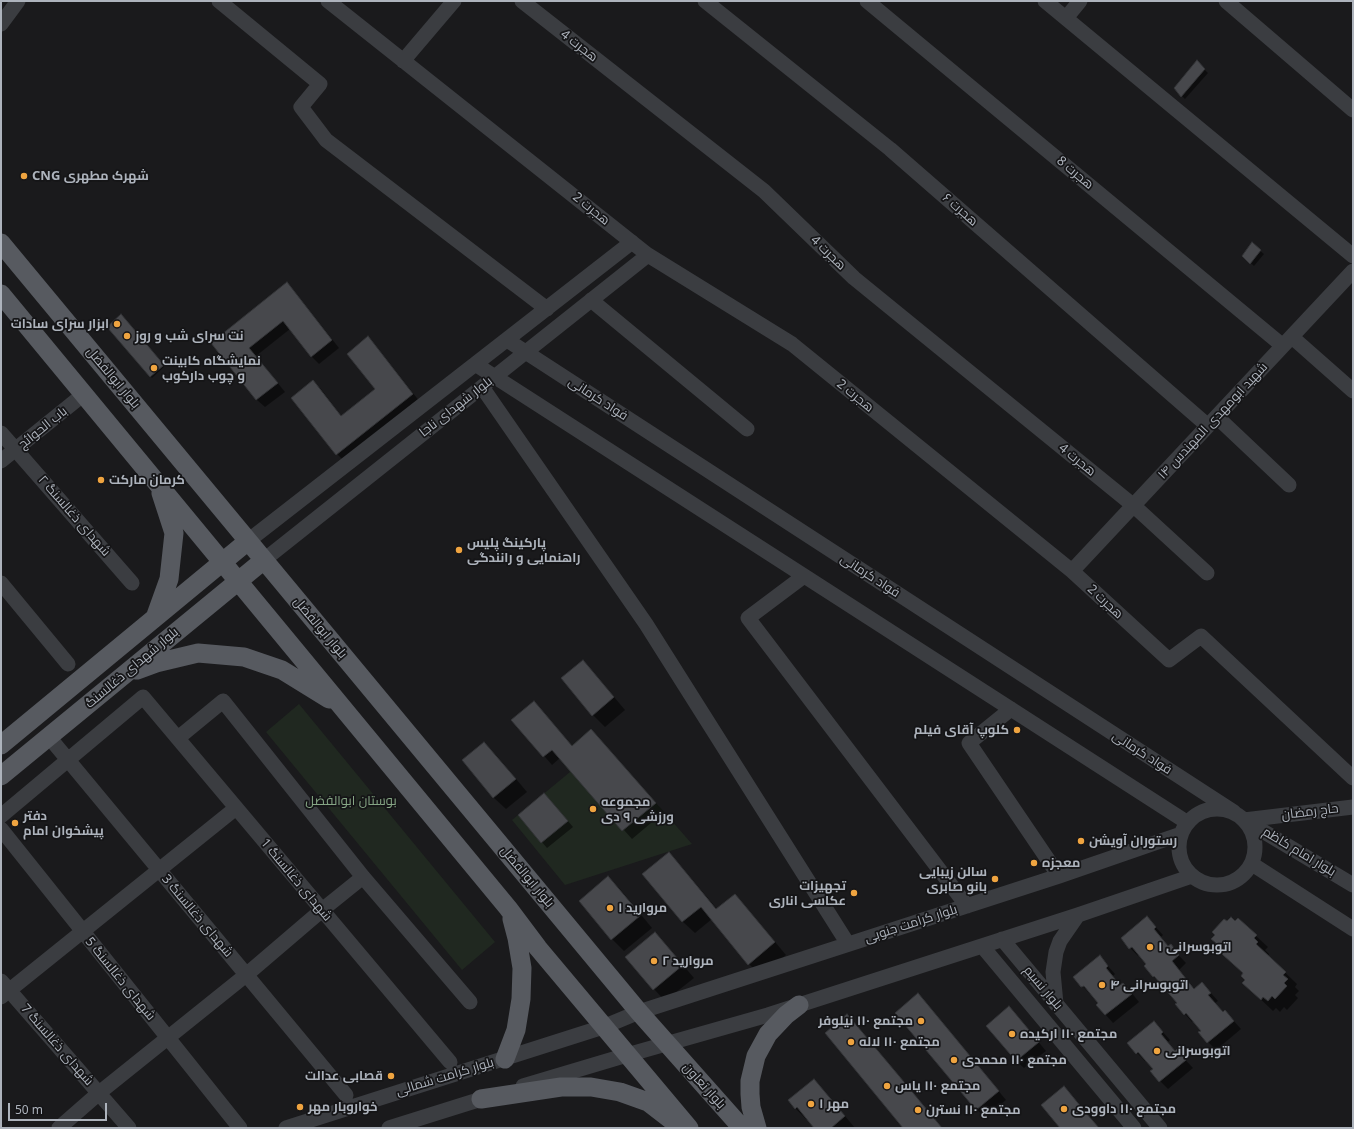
<!DOCTYPE html>
<meta charset="utf-8">
<style>
body{margin:0}
#map{position:relative;width:1354px;height:1129px;overflow:hidden;background:#1a1a1c;font-family:"Noto Sans",sans-serif}
canvas{display:block}
.frame{position:absolute;inset:0;border:2px solid #adb3bc;pointer-events:none}
.scale{position:absolute;left:8px;top:1103px;width:99px;height:18px;box-sizing:border-box;border:2px solid #adb3bc;border-top:0;padding-left:5px;font-size:12px;line-height:14px;white-space:nowrap;color:#adb3bc;-webkit-text-stroke:3px #151517;paint-order:stroke}
</style>
<div id="map">
<canvas width="1354" height="1129"></canvas>
<div class="frame"></div>
<div class="scale">50 m</div>
</div>
<script>
const context = document.querySelector('canvas').getContext('2d');
context.lineJoin = 'round';
function fillPath(path, color) {
  context.fillStyle = color;
  context.fill(path, 'evenodd');
}
function toPath(rows) {
  const path = new Path2D();
  for (const r of rows) {
    if (r.length === 3) {
      path.moveTo(r[0] + r[2], r[1]);
      path.arc(r[0], r[1], r[2], 0, 2 * Math.PI);
      continue;
    }
    path.moveTo(r[0], r[1]);
    for (let i = 2; i < r.length; i += 2) path.lineTo(r[i], r[i + 1]);
  }
  return path;
}
function stroke(path, color, width, dash) {
  context.strokeStyle = color;
  context.lineWidth = width;
  context.lineCap = dash ? 'butt' : 'round';
  context.setLineDash(dash || []);
  context.stroke(path);
}
function label(font, color, halo, rows, align = 'center') {
  context.font = font + ' "Noto Sans",Cairo,sans-serif';
  context.lineWidth = 3.5;
  context.setLineDash([]);
  context.textBaseline = 'middle';
  context.strokeStyle = halo;
  context.fillStyle = color;
  for (const [text, x, y, turn = 0] of rows) {
    context.save();
    context.translate(x, y);
    context.rotate((+turn || 0) * Math.PI / 180);
    context.textAlign = isNaN(turn) ? turn : align;
    if (halo) context.strokeText(text, 0, 0);
    context.fillText(text, 0, 0);
    context.restore();
  }
}
fillPath(toPath([
 [299,704,495,942,462,970,266,732],
 [591,729,692,844,565,885,512,820,570,772,558,757]
]), '#202820');
fillPath(toPath([
 [1197,62,1208,73,1185,99,1182,96],
 [1252,244,1264,254,1254,266,1243,256],
 [287,284,295,292,339,348,319,364,311,356,290,329,256,356,285,392,265,407,257,400,212,343],
 [121,316,164,367,152,378,108,327],
 [368,338,376,346,420,402,345,462,337,454,293,398,313,382,321,389,342,417,376,389],
 [583,661,594,673,625,710,605,727,593,715,562,678],
 [534,702,572,747,600,740,664,812,632,839,560,758,552,765,513,720],
 [484,743,496,755,527,792,506,809,494,798,463,761],
 [550,800,573,827,547,848,519,815],
 [668,853,680,865,718,910,735,895,746,907,786,955,761,976,749,964,712,919,695,933,683,922,644,874],
 [608,877,620,889,652,928,624,951,612,939,580,901],
 [1147,918,1163,935,1161,937,1169,947,1170,946,1186,963,1179,970,1195,989,1210,992,1218,1001,1215,1003,1224,1013,1233,1020,1241,1029,1216,1050,1208,1042,1202,1031,1194,1021,1192,1022,1185,1014,1178,1003,1153,976,1147,964,1139,955,1138,956,1130,948],
 [655,934,666,945,694,978,665,1001,654,989],
 [1256,936,1268,947,1265,950,1269,954,1268,956,1297,984,1295,987,1299,991,1295,995,1298,998,1287,1010,1284,1007,1280,1012,1276,1008,1273,1011,1255,994,1246,980,1244,974,1226,958],
 [1099,956,1115,974,1113,976,1121,986,1131,992,1139,1002,1113,1023,1097,1005,1100,1003,1091,993,1090,994,1074,977],
 [918,995,926,1003,1006,1100,985,1117,977,1110,897,1013],
 [847,1015,855,1023,942,1128,905,1128],
 [1017,1016,1046,1051,1024,1068,1016,1061],
 [1154,1022,1170,1040,1168,1042,1176,1052,1177,1051,1193,1068,1168,1089,1160,1081,1154,1069,1146,1059,1145,1061,1137,1053],
 [813,1080,825,1092,855,1128,813,1128,814,1127,808,1119,807,1120,795,1108]
]), '#0007');
const building = toPath([
 [1197,60,1205,69,1181,97,1174,88,1197,60],
 [1252,242,1261,250,1250,264,1242,256,1252,242],
 [287,282,332,340,311,357,283,321,249,348,278,383,256,400,211,343,287,282],
 [121,314,164,365,150,377,107,327,121,314],
 [368,336,413,394,336,455,291,398,313,380,341,416,375,389,347,354,368,336],
 [583,660,614,697,592,716,561,678,583,660],
 [534,701,572,746,591,729,656,803,622,831,552,750,543,757,511,720,534,701],
 [484,742,516,779,493,798,462,760,484,742],
 [544,793,568,821,541,843,518,815,544,793],
 [669,852,716,909,735,894,775,942,748,965,701,907,682,922,642,874,669,852],
 [608,876,641,915,611,940,579,901,608,876],
 [1147,916,1156,927,1154,929,1168,946,1171,944,1179,955,1172,961,1194,989,1202,982,1211,993,1208,995,1223,1012,1225,1010,1234,1021,1207,1043,1198,1032,1201,1031,1186,1013,1184,1015,1175,1004,1177,1003,1154,976,1153,977,1144,966,1146,964,1132,947,1129,949,1121,938,1147,916],
 [1231,917,1235,921,1238,918,1257,935,1254,938,1258,942,1256,944,1286,972,1283,975,1288,979,1284,983,1287,986,1275,999,1272,996,1268,1001,1263,997,1261,1000,1242,983,1245,980,1241,976,1243,973,1213,946,1216,943,1211,939,1215,935,1212,932,1224,919,1227,921,1231,917],
 [655,932,683,965,653,990,625,957,655,932],
 [1100,955,1108,966,1106,968,1120,985,1123,983,1132,994,1105,1015,1096,1005,1098,1003,1084,986,1081,987,1073,977,1100,955],
 [918,993,999,1091,976,1110,895,1013,918,993],
 [1009,1006,1039,1042,1016,1061,986,1026,1009,1006],
 [847,1014,899,1076,942,1128,903,1128,825,1033,847,1014],
 [1154,1021,1163,1032,1161,1034,1175,1051,1177,1049,1186,1060,1159,1082,1150,1071,1153,1069,1138,1052,1136,1054,1127,1043,1154,1021],
 [814,1079,845,1116,831,1128,814,1128,797,1107,795,1109,788,1100,814,1079],
 [1064,1086,1086,1113,1099,1128,1060,1128,1041,1105,1064,1086]
]);
fillPath(building, '#47484c');
stroke(building, '#343538', 1);
stroke(toPath([
 [219,1,320,84,301,107,326,140,547,309],
 [328,1,648,255,792,344,1072,571,1169,660,1201,636,1353,778],
 [522,1,764,191,854,278,1134,506,1207,573],
 [705,1,890,149,1208,426],
 [867,1,1283,346],
 [1045,1,1353,256],
 [1226,1,1353,110],
 [1066,18,1080,1],
 [1,24,18,1],
 [403,61,454,1],
 [591,300,747,429],
 [1292,337,1353,391],
 [507,340,1234,812],
 [475,364,1188,823],
 [482,387,646,624,848,944],
 [1217,417,1289,485],
 [1,433,132,583],
 [1,461,84,394],
 [248,541,632,242],
 [264,560,648,255],
 [1072,571,1353,271],
 [804,576,748,618,967,906],
 [1,583,68,664],
 [1011,709,969,743,1059,876],
 [49,737,346,1095],
 [178,738,223,701,363,877,470,1002],
 [1217,847,38],
 [1,816,143,697,450,1062],
 [1244,820,1353,807],
 [1246,821,1353,885],
 [1,829,240,1128],
 [1252,864,1353,929],
 [1002,939,1160,1128],
 [982,946,1134,1128],
 [1,981,129,1128],
 [1,997,236,808],
 [1056,1004,1053,972,1056,952,1060,941,1078,915],
 [523,1086,627,1055,768,1015,1078,915,1192,876],
 [59,1128,99,1093,246,975,322,910,363,877],
 [286,1128,603,1027,639,1012,1059,876,1181,834],
 [389,1128,491,1096]
]), '#3b3d41', 15);
stroke(toPath([
 [1,243,639,1012,742,1128],
 [1,294,508,908,538,948,689,1128],
 [155,618,169,579,174,533,161,493],
 [137,670,156,663,198,653,244,657,282,670,329,699],
 [1,745,248,541],
 [1,776,264,560],
 [505,1059,516,1030,521,999,522,968,517,938,512,919],
 [481,1099,561,1087,591,1087,620,1092,648,1102,674,1122],
 [757,1128,751,1107,750,1094,750,1081,756,1056,768,1034,786,1015,799,1005]
]), '#575a60', 19);
for (const [x, y, r, color] of [
 [24,176,4,"#efa440"],
 [117,324,4,"#efa440"],
 [127,336,4,"#efa440"],
 [154,368,4,"#efa440"],
 [101,480,4,"#efa440"],
 [459,550,4,"#efa440"],
 [1017,730,4,"#efa440"],
 [593,809,4,"#efa440"],
 [15,823,4,"#efa440"],
 [1081,841,4,"#efa440"],
 [1034,863,4,"#efa440"],
 [995,879,4,"#efa440"],
 [854,893,4,"#efa440"],
 [610,908,4,"#efa440"],
 [1150,947,4,"#efa440"],
 [654,961,4,"#efa440"],
 [1102,985,4,"#efa440"],
 [921,1021,4,"#efa440"],
 [1012,1034,4,"#efa440"],
 [851,1042,4,"#efa440"],
 [1157,1051,4,"#efa440"],
 [954,1060,4,"#efa440"],
 [391,1076,4,"#efa440"],
 [887,1086,4,"#efa440"],
 [811,1104,4,"#efa440"],
 [300,1107,4,"#efa440"],
 [1064,1109,4,"#efa440"],
 [918,1110,4,"#efa440"]
]) {
  const dot = new Path2D();
  dot.arc(x, y, r, 0, 2 * Math.PI);
  context.fillStyle = color;
  context.fill(dot);
  stroke(dot, '#151517', 1.5);
}
label('13px', '#adb3bc', '#151517', [
 ["هجرت 4",579,46,38],
 ["هجرت 8",1075,173,40],
 ["هجرت 2",591,209,39],
 ["هجرت ۶",960,210,41],
 ["هجرت 4",828,253,44],
 ["بلوار ابوالفضل",113,378,50],
 ["هجرت 2",855,396,39],
 ["فواد کرمانی",598,399,33],
 ["بلوار شهدای ناجا",456,407,-38],
 ["شهید ابومهدی المهندس ۱۴",1213,421,-47],
 ["باب الحوائج",43,428,-39],
 ["هجرت 4",1077,460,39],
 ["شهدای ذغالسنگ ۲",74,516,49],
 ["فواد کرمانی",870,576,33],
 ["هجرت 2",1105,602,43],
 ["بلوار ابوالفضل",320,628,50],
 ["بلوار شهدای ذغالسنگ",132,668,-40],
 ["فواد کرمانی",1142,753,33],
 ["حاج رمضان",1310,812,-7],
 ["بلوار امام کاظم",1299,852,31],
 ["بلوار ابوالفضل",527,877,50],
 ["شهدای ذغالسنگ 1",296,880,50],
 ["شهدای ذغالسنگ 3",197,916,50],
 ["بلوار کرامت جنوبی",911,924,-18],
 ["شهدای ذغالسنگ 5",120,979,51],
 ["بلوار نسیم",1043,988,50],
 ["شهدای ذغالسنگ 7",57,1045,49],
 ["بلوار کرامت شمالی",445,1077,-17],
 ["بلوار تعاون",704,1086,48]
]);
label('bold 13px', '#adb3bc', '#151517', [
 ["CNG شهرک مطهری",32,176],
 ["ابزار سرای سادات",109,324,"right"],
 ["نت سرای شب و روز",135,336],
 ["نمایشگاه کابینت",162,361],
 ["و چوب دارکوب",162,376],
 ["کرمان مارکت",109,480],
 ["پارکینگ پلیس",467,543],
 ["راهنمایی و رانندگی",467,558],
 ["کلوپ آقای فیلم",1009,730,"right"],
 ["مجموعه",601,802],
 ["ورزشی ۹ دی",601,817],
 ["دفتر",23,816],
 ["پیشخوان امام",23,831],
 ["رستوران آویشن",1089,841],
 ["معجزه",1042,863],
 ["سالن زیبایی",987,872,"right"],
 ["بانو صابری",987,887,"right"],
 ["تجهیزات",846,886,"right"],
 ["عکاسی اناری",846,901,"right"],
 ["مروارید ۱",618,908],
 ["اتوبوسرانی ۱",1158,947],
 ["مروارید ۲",662,961],
 ["اتوبوسرانی ۴",1110,985],
 ["مجتمع ۱۱۰ نیلوفر",913,1021,"right"],
 ["مجتمع ۱۱۰ ارکیده",1020,1034],
 ["مجتمع ۱۱۰ لاله",859,1042],
 ["اتوبوسرانی",1165,1051],
 ["مجتمع ۱۱۰ محمدی",962,1060],
 ["قصابی عدالت",383,1076,"right"],
 ["مجتمع ۱۱۰ یاس",895,1086],
 ["مهر ۱",819,1104],
 ["خواروبار مهر",308,1107],
 ["مجتمع ۱۱۰ داوودی",1072,1109],
 ["مجتمع ۱۱۰ نسترن",926,1110]
], 'left');
label('13px', '#86a685', '#151517', [
 ["بوستان ابوالفضل",351,801]
]);
</script>
